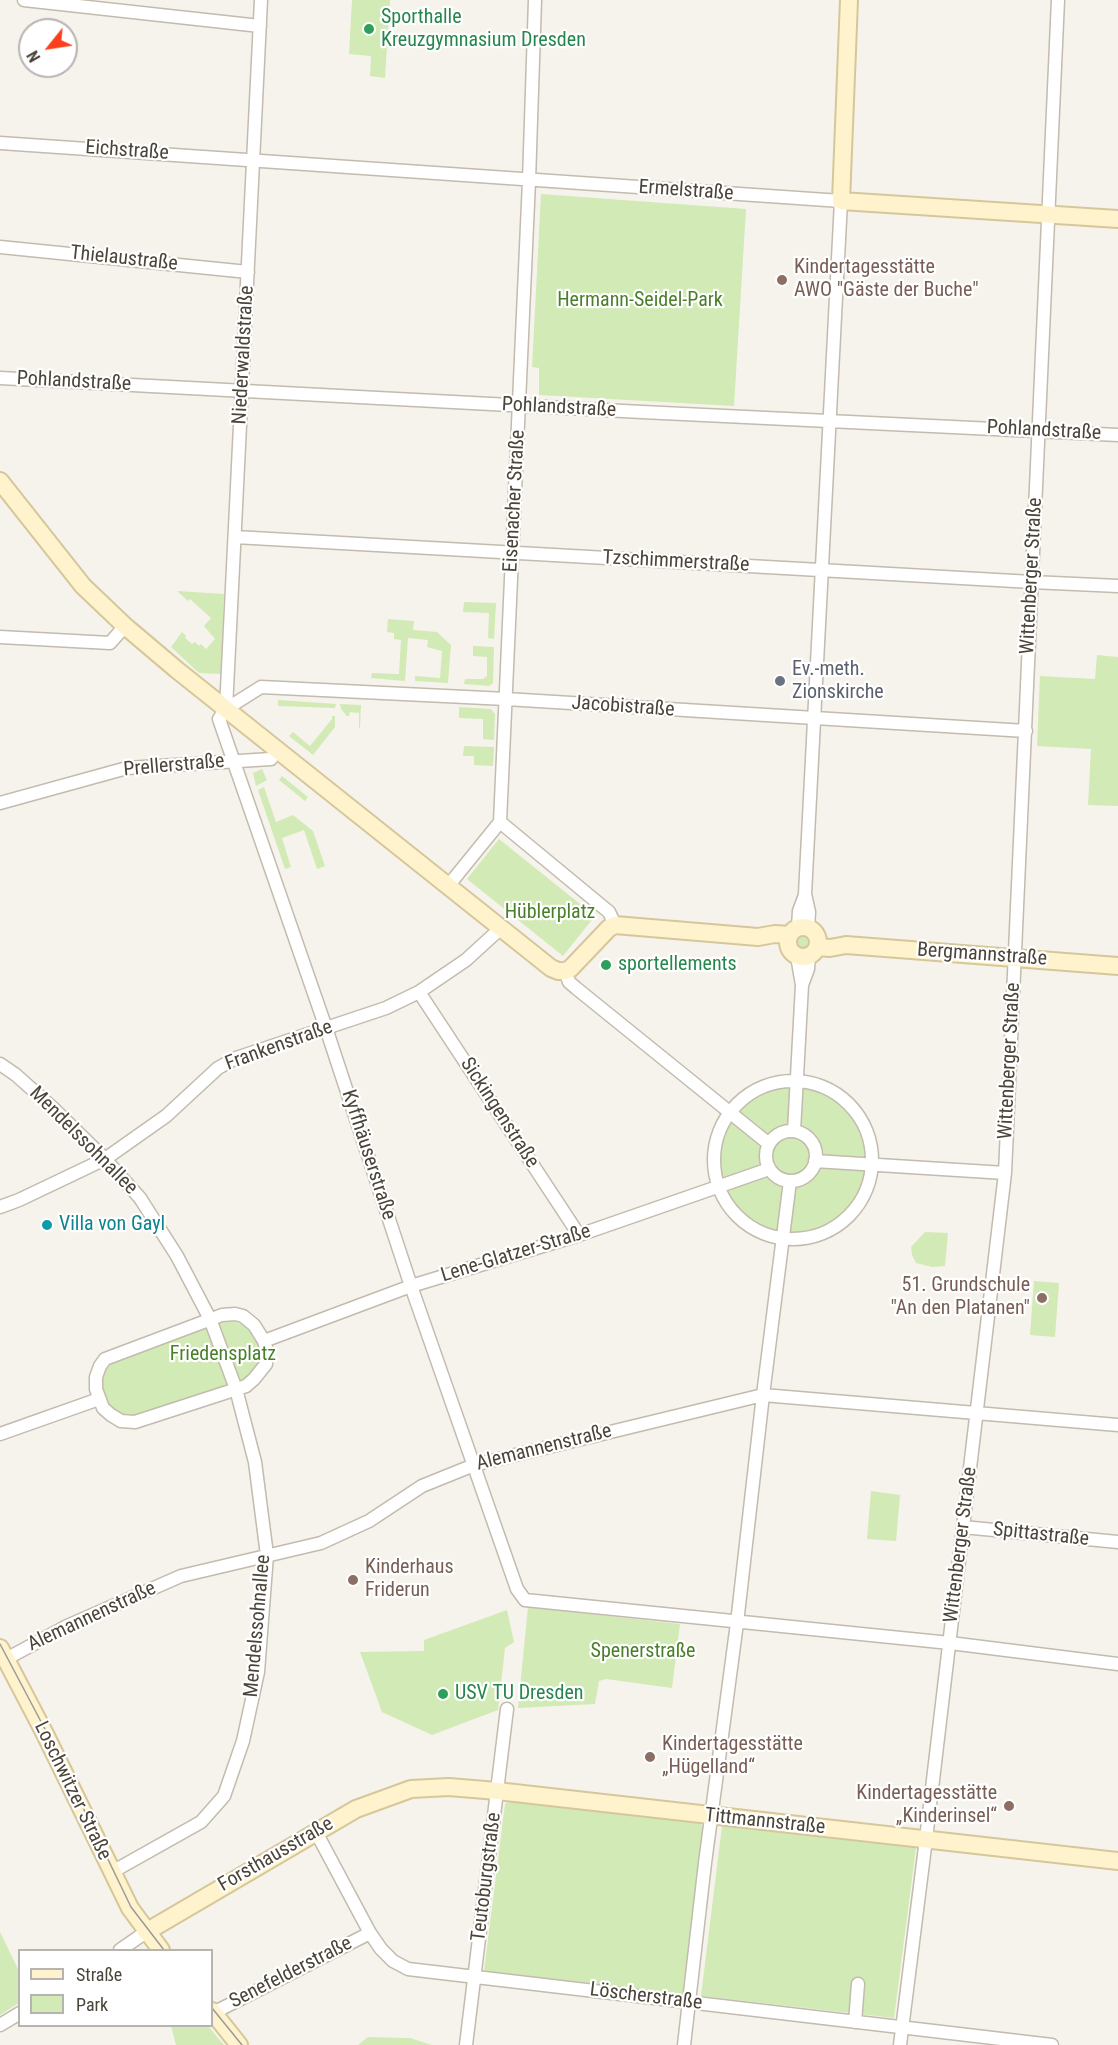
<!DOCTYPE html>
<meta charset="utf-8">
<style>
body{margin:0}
#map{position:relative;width:1118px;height:2045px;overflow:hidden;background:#f6f3ec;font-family:"Roboto Condensed",sans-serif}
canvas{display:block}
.legend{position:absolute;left:18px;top:1949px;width:195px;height:78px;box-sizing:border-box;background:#fff;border:2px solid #b7b4b0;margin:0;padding:8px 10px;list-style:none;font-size:18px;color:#4b4439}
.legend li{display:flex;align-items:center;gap:12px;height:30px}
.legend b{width:30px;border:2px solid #b7b4b0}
.north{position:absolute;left:18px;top:18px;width:60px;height:60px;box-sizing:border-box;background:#fff;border:2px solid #b7b4b0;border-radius:50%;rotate:240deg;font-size:16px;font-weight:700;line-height:24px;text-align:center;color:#4b4439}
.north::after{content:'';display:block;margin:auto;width:21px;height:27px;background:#fc3f1d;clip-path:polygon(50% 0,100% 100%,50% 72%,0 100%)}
</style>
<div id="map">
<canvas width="1118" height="2045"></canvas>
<ul class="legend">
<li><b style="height:8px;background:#fff3cd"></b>Straße</li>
<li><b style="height:16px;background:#d2eab5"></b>Park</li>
</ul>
<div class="north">N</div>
</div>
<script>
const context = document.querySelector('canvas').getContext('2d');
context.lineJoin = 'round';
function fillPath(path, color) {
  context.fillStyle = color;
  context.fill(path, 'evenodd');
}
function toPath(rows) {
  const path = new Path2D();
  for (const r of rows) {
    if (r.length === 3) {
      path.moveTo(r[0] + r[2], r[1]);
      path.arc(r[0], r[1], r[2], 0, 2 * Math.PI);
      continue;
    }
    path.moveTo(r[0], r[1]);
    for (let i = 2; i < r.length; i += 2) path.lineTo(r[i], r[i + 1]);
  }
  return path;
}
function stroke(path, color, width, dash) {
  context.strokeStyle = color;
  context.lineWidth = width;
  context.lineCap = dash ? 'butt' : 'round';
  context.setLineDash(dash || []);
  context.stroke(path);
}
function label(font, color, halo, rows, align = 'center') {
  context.font = font + ' "Roboto Condensed",sans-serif';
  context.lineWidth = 4.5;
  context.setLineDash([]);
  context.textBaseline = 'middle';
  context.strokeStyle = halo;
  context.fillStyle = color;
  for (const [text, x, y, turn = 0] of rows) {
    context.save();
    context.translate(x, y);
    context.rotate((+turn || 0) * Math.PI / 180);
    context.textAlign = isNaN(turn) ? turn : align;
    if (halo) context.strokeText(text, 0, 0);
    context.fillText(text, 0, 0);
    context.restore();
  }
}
fillPath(toPath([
 [352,0,390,0,385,78,370,76,371,56,349,54],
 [541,194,746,209,734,406,539,395,539,368,532,367],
 [177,591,224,594,221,674,199,673,171,647,182,632,186,636,185,638,192,644,195,642,199,646,201,644,206,649,215,639,204,626,211,618,190,599,188,601],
 [464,602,496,603,494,639,488,638,489,613,463,612],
 [388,619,414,621,413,630,437,632,451,645,448,683,415,681,415,676,440,678,442,651,427,647,428,640,408,638,405,681,371,678,372,673,399,674,401,640,394,639,394,633,387,632],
 [473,646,494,647,493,683,489,686,464,684,465,679,483,679,487,676,487,657,473,656],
 [1097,655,1118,657,1118,806,1088,805,1091,749,1037,746,1040,676,1095,679],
 [278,700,336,704,335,708,278,706],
 [340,704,361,705,360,728,359,728,359,713,350,712,349,716,347,716,341,709],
 [459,707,491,709,495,714,494,740,483,739,483,719,459,718],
 [332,716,335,716,335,727,313,755,289,736,293,732,310,746,332,719],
 [464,746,494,747,493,766,474,765,474,756,463,756],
 [262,769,267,780,256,786,253,773],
 [282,776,308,797,305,801,279,780],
 [264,787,276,822,293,815,313,831,325,866,317,869,304,830,282,838,291,867,285,869,258,790],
 [499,839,595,916,563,956,467,879],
 [803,941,8],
 [792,1161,76],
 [925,1232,948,1233,945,1266,932,1267,916,1263,912,1255,911,1247],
 [1034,1281,1059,1283,1055,1337,1030,1335],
 [225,1322,235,1322,244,1325,252,1330,258,1343,261,1351,260,1363,245,1380,135,1417,125,1418,115,1413,109,1405,102,1388,102,1380,107,1368,114,1361],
 [871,1491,900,1495,896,1541,867,1539],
 [528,1607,680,1624,672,1688,606,1679,599,1681,595,1704,518,1708],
 [507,1610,514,1642,505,1648,498,1710,432,1735,382,1712,360,1652,424,1651,424,1640],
 [508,1802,700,1823,703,1827,683,1994,484,1971,505,1804],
 [722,1826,916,1848,894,2018,701,1996],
 [0,1932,20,1973,19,2003,0,2015],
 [171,2026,208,2026,224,2045,176,2045],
 [368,2037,410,2038,432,2045,358,2045]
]), '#d2eab5');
const street = toPath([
 [24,0,260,26],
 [0,143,841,201,805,894,809,912,808,927],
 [0,247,248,272],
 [0,378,642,412,1118,435],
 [235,537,1032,582,1118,586],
 [0,637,110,643,125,626],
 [226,709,261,0],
 [1026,731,506,699,261,687,226,709,219,719,326,1028,411,1286,517,1589,525,1600,950,1643,1118,1664],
 [0,803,127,768,271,759,277,750],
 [500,822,529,181,535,0],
 [448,886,500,822,609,912,615,925],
 [798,927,799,911,805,895],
 [565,971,569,982,576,988,769,1144],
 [802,985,808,969,809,956],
 [419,992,579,1235],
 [0,1064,16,1075,53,1108,105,1159,140,1198,177,1256,210,1319,236,1389,255,1462,267,1555,258,1672,243,1741,224,1796,201,1822,112,1872],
 [793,1160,79],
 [794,1131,802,985,797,956],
 [791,1156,25],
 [815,1161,1005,1173],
 [0,1207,19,1200,105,1159,166,1116,218,1068,236,1058,386,1008,419,992,466,960,501,928],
 [235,1314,243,1316,254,1325,264,1341,267,1351,266,1364,254,1379,246,1386,135,1422,121,1421,111,1415,103,1408,96,1389,96,1377,100,1366,105,1359,222,1315,235,1314],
 [264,1341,411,1286,579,1235,769,1169],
 [0,1434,99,1399],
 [963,1527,1118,1542],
 [6,1659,67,1626,181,1576,321,1543,369,1521,422,1486,474,1465,763,1395,1118,1425],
 [316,1832,370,1933,381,1949,393,1961,408,1969,1052,2045],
 [120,1950,146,1932],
 [213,2013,370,1933],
 [855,2022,858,1984],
 [0,2025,20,2013],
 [466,2045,507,1709],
 [684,2045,705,1863,737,1623,763,1395,790,1181],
 [900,2045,926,1839,1005,1173,1058,0]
]);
const secondary = toPath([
 [849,0,841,201,1118,219],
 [0,481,83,586,125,626,177,670,551,968,558,971,565,971,570,969,609,928,615,925,758,937,775,934,789,935],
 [803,942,15],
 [818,947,830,948,846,945,1118,966],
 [0,1648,45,1734,130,1908,161,1950],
 [146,1932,356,1809,411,1789,449,1787,497,1791,1118,1861],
 [212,2011,239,2045]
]);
stroke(street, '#c2bbae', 15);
stroke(secondary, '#d6c79b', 20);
stroke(street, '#fff', 12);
stroke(secondary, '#fff3cd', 16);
stroke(toPath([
 [0,1644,47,1733,131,1907,164,1950],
 [212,2008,242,2045]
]), '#9a9a9a', 1.5);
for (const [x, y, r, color] of [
 [369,29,6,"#2e9e5b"],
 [782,280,6,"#8d6e63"],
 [780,681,6,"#6b7280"],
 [606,965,6,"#2e9e5b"],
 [47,1225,6,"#0f9aa8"],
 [1042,1298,6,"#8d6e63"],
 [353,1580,6,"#8d6e63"],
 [443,1694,6,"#2e9e5b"],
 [650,1757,6,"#8d6e63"],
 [1009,1806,6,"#8d6e63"]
]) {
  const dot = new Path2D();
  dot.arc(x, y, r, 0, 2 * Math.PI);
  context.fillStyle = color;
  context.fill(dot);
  stroke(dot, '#fff', 2);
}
label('20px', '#27864d', '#fff', [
 ["Sporthalle",381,18],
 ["Kreuzgymnasium Dresden",381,41],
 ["sportellements",618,965],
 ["USV TU Dresden",455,1694]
], 'left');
label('20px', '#4b4439', '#fff', [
 ["Eichstraße",127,151,4],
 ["Ermelstraße",686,191,4],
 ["Thielaustraße",124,259,6],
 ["Niederwaldstraße",244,355,-87],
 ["Pohlandstraße",74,382,3],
 ["Pohlandstraße",559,408,3],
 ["Pohlandstraße",1044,431,3],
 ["Eisenacher Straße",515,501,-87],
 ["Tzschimmerstraße",676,562,3],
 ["Wittenberger Straße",1032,576,-87],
 ["Jacobistraße",623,707,4],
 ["Prellerstraße",174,766,-5],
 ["Bergmannstraße",982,955,4],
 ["Frankenstraße",279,1046,-20],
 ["Wittenberger Straße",1010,1061,-87],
 ["Sickingenstraße",499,1113,57],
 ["Mendelssohnallee",83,1141,45],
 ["Kyffhäuserstraße",368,1155,72],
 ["Lene-Glatzer-Straße",516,1254,-17],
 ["Alemannenstraße",544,1448,-14],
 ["Spittastraße",1041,1535,6],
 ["Wittenberger Straße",961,1545,-83],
 ["Alemannenstraße",92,1617,-25],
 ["Mendelssohnallee",258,1626,-85],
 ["Loschwitzer Straße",72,1791,64],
 ["Tittmannstraße",765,1822,6],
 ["Forsthausstraße",276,1855,-30],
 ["Teutoburgstraße",487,1877,-83],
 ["Senefelderstraße",291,1973,-27],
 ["Löscherstraße",646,1997,7]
]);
label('20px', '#785e54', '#fff', [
 ["Kindertagesstätte",794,268],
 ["AWO \"Gäste der Buche\"",794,291],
 ["51. Grundschule",1030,1286,"right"],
 ["\"An den Platanen\"",1030,1309,"right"],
 ["Kinderhaus",365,1568],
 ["Friderun",365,1591],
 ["Kindertagesstätte",662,1745],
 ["„Hügelland“",662,1768],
 ["Kindertagesstätte",997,1794,"right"],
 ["„Kinderinsel“",997,1817,"right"]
], 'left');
label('20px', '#4a7f2a', '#fff', [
 ["Hermann-Seidel-Park",640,301],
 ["Hüblerplatz",550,913],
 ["Friedensplatz",223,1355],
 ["Spenerstraße",643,1652]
]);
label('20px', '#5b616d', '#fff', [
 ["Ev.-meth.",792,670],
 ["Zionskirche",792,693]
], 'left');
label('20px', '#0d838f', '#fff', [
 ["Villa von Gayl",59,1225]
], 'left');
</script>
